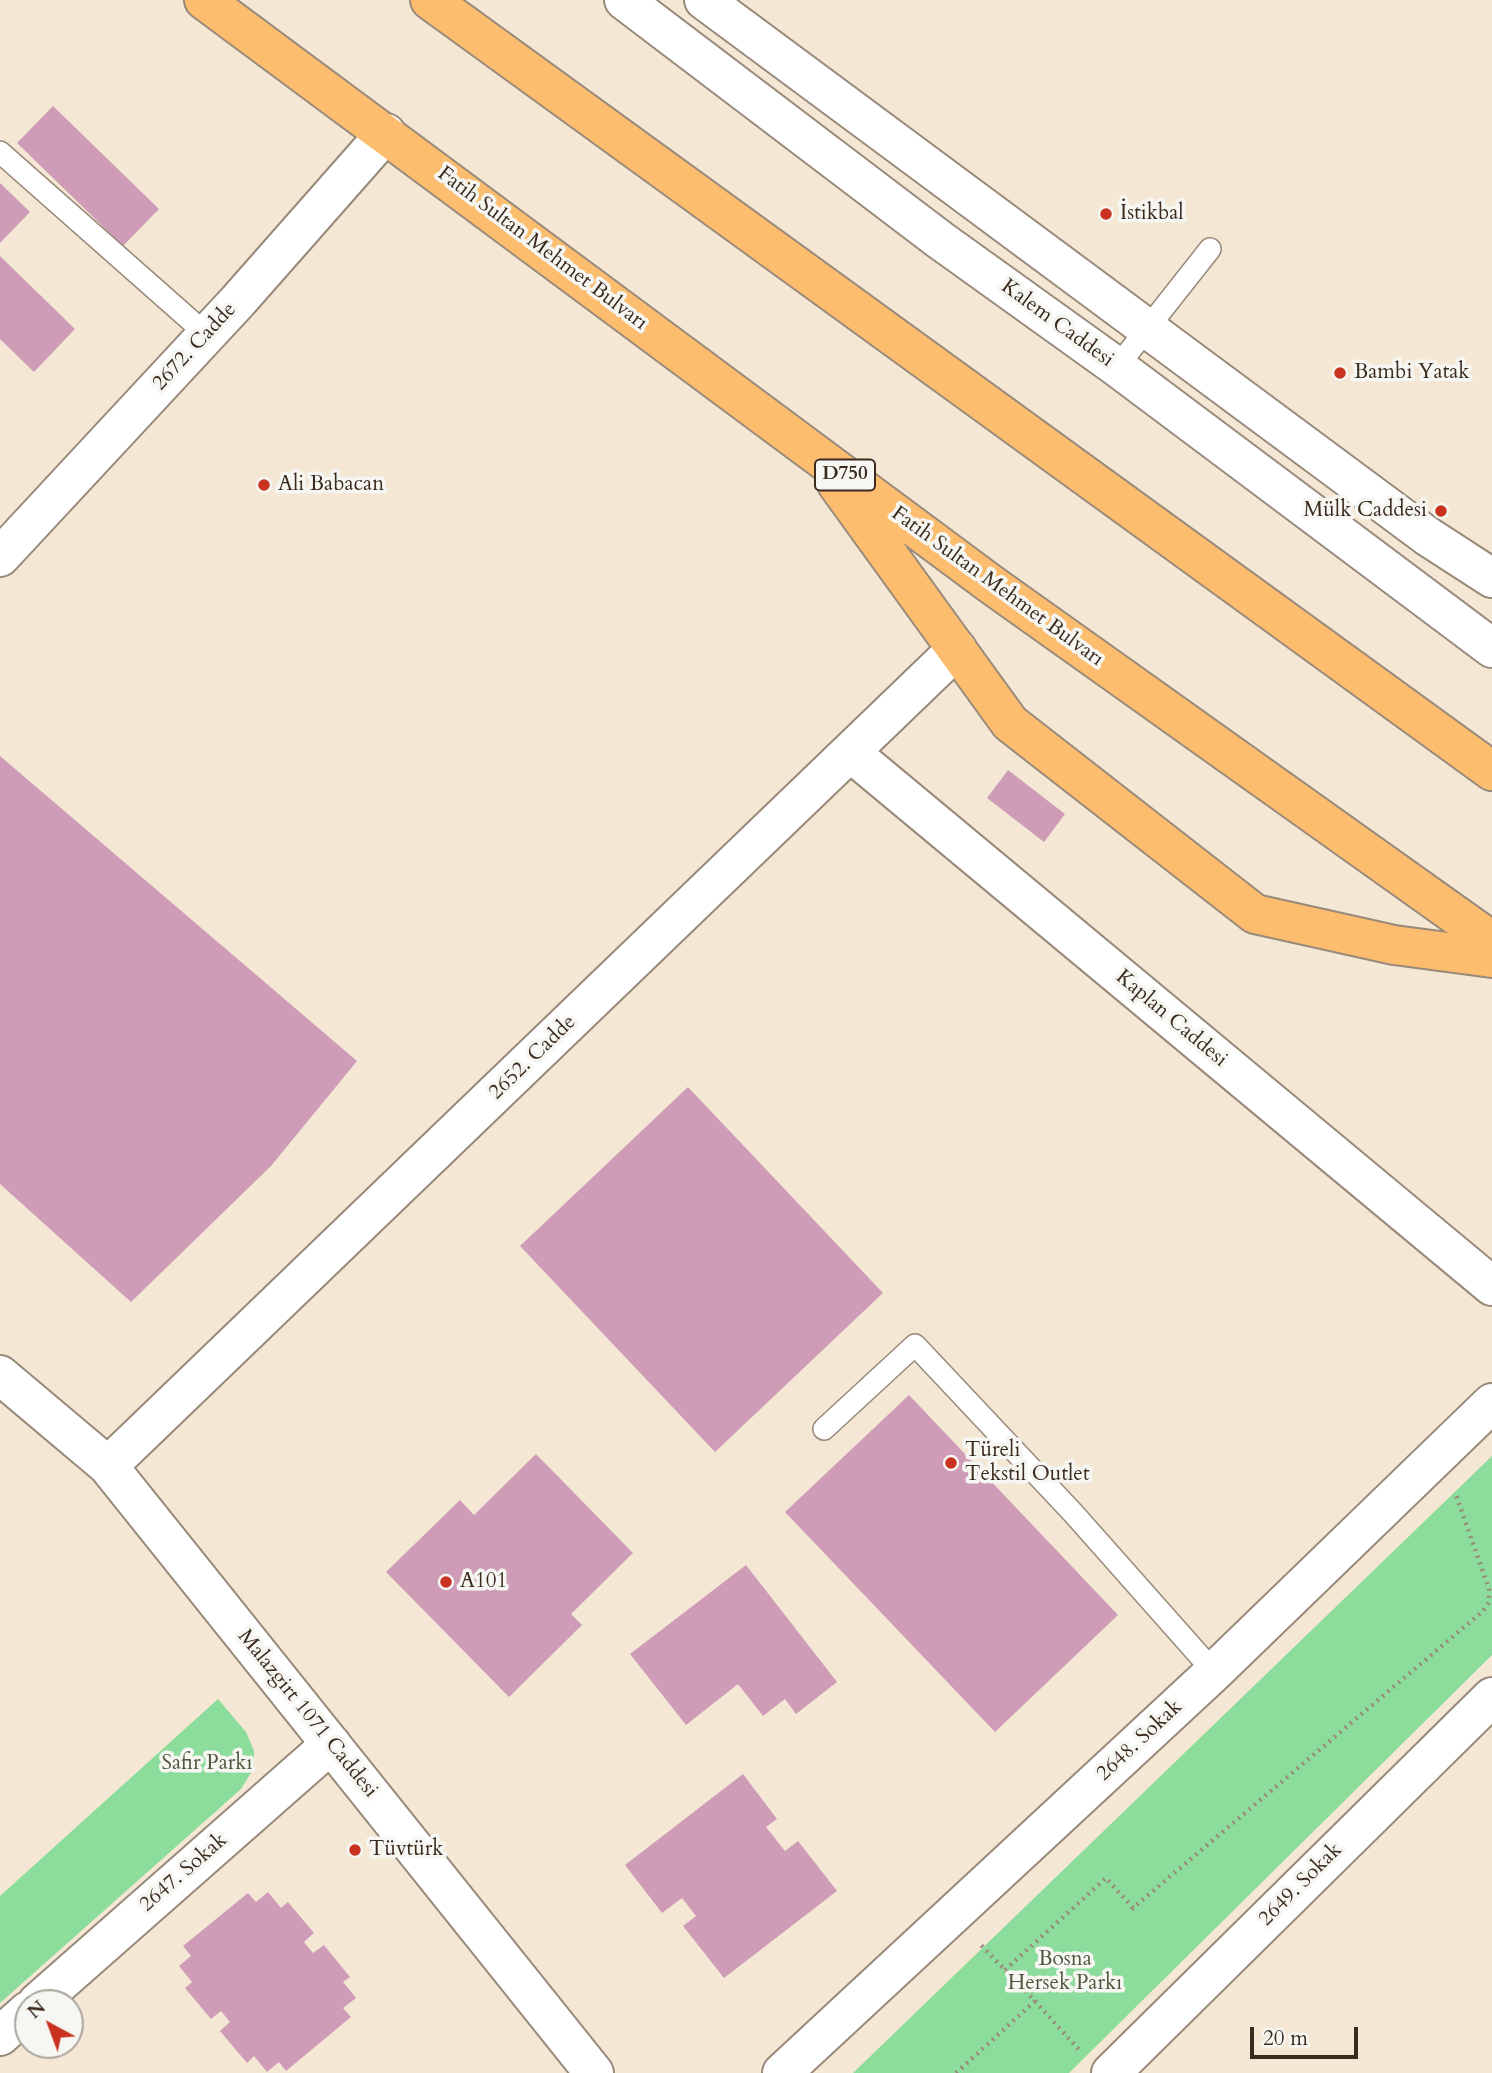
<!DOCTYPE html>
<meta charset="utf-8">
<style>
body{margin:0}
#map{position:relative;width:1492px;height:2073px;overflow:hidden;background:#f4e8d5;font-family:Cardo,serif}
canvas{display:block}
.north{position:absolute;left:14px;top:1989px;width:70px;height:70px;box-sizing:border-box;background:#f6f6f2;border:2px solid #aba49d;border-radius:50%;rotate:319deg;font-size:19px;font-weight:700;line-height:28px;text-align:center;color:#3b2a1e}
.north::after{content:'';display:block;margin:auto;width:24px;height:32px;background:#c8321e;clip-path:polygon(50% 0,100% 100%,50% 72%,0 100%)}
.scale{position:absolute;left:1250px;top:2027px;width:108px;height:32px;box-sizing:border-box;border:4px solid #3b2a1e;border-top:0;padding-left:9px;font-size:21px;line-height:24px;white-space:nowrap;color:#3b2a1e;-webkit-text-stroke:5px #f6f6f2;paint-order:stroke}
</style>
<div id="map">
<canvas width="1492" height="2073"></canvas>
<div class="north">N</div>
<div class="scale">20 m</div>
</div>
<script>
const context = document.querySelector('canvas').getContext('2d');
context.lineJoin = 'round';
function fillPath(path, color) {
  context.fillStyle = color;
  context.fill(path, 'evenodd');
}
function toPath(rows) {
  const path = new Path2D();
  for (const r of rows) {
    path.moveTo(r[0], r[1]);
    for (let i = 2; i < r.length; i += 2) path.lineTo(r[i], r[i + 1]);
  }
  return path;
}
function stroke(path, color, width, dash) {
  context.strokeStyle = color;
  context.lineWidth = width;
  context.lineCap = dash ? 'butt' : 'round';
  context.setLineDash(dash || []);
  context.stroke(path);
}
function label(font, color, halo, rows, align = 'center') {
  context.font = font + ' Cardo,serif';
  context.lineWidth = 7;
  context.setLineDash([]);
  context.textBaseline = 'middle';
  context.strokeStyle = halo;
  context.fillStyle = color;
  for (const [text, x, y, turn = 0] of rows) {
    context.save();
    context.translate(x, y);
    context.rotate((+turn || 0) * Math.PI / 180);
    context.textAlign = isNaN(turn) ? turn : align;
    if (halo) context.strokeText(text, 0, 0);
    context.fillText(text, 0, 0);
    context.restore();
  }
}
fillPath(toPath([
 [1492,1456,1492,1655,1069,2073,853,2073],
 [218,1699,246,1732,254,1751,254,1768,241,1789,0,2003,0,1896]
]), '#8cdc9b');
fillPath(toPath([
 [53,106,159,209,123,246,17,143],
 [0,183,30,212,0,243],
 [0,256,75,329,34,372,0,339],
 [0,756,357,1061,271,1166,131,1302,0,1184],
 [1008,770,1065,814,1044,842,987,798],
 [688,1087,883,1293,715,1452,520,1246],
 [909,1395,1118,1615,995,1732,785,1512],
 [536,1454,633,1553,571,1614,582,1625,509,1697,386,1572,460,1500,474,1515],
 [746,1565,837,1682,796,1714,785,1699,763,1716,738,1684,686,1725,630,1654],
 [743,1774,777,1819,766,1827,785,1851,798,1841,837,1891,724,1978,683,1926,696,1916,682,1898,662,1913,625,1865],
 [268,1892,281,1908,288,1902,314,1933,304,1942,313,1953,324,1945,350,1977,343,1982,356,1998,343,2008,351,2017,286,2071,279,2062,267,2072,254,2056,247,2063,220,2031,230,2022,221,2011,211,2019,185,1988,192,1982,179,1966,191,1956,183,1946,248,1893,256,1902]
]), '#ce9cb7');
const service = toPath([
 [0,152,206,334],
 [1117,367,1210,249],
 [824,1429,915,1345,1074,1514,1214,1672]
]);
const minor = toPath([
 [624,0,940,240,1117,367,1492,648],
 [704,0,1427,536,1492,578],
 [0,557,238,301,386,133],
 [37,2003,331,1744],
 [0,2036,28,2011],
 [782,2073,1214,1672,1492,1403],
 [1111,2073,1492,1697]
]);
const tertiary = toPath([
 [850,752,1492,1286],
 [0,1375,108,1466,594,2073],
 [108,1466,957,649]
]);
const trunk = toPath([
 [204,0,992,585,1492,941],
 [430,0,1492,771],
 [837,484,1010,723,1255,914,1394,945,1492,958]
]);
stroke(service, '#98897a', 24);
stroke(minor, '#98897a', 42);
stroke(tertiary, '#98897a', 42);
stroke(trunk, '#98897a', 42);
stroke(toPath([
 [1005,1970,1106,1878,1133,1908,1483,1611,1489,1602,1489,1589,1455,1492],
 [1035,2001,1081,2052],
 [956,2073,1035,2001,978,1942]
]), '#98897a', 4.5, [2, 5]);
stroke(service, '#fff', 21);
stroke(minor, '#fff', 38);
stroke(tertiary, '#fff', 38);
stroke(trunk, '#fcbd6f', 38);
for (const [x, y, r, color] of [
 [1106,214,7,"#c8321e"],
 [1340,373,7,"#c8321e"],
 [264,485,7,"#c8321e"],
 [1441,511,7,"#c8321e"],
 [951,1463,7,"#c8321e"],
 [446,1582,7,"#c8321e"],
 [355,1850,7,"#c8321e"]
]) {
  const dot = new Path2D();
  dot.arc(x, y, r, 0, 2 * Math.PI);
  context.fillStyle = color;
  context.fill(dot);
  stroke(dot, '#f6f6f2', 2.5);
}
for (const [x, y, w] of [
 [845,475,60]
]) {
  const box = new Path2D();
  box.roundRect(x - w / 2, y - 15.5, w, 31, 5);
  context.fillStyle = '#f6f6f2';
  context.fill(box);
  stroke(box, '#3b2a1e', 2);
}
label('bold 19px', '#3b2a1e', null, [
 ["D750",845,475]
]);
label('21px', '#3b2a1e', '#f6f6f2', [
 ["İstikbal",1120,214],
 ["Bambi Yatak",1354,373],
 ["Ali Babacan",278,485],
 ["Mülk Caddesi",1427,511,"right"],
 ["Türeli",965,1451],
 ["Tekstil Outlet",965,1475],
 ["A101",460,1582],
 ["Tüvtürk",369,1850]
], 'left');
label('21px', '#3b2a1e', '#f6f6f2', [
 ["Fatih Sultan Mehmet Bulvarı",542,249,37],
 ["Kalem Caddesi",1057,324,36],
 ["2672. Cadde",195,347,-47],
 ["Fatih Sultan Mehmet Bulvarı",997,587,36],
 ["Kaplan Caddesi",1171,1019,40],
 ["2652. Cadde",533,1058,-44],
 ["Malazgirt 1071 Caddesi",307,1714,51],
 ["2648. Sokak",1140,1741,-43],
 ["2647. Sokak",184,1873,-41],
 ["2649. Sokak",1301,1885,-45]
]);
label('21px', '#4f563d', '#f6f6f2', [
 ["Safir Parkı",207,1764],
 ["Bosna",1065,1960],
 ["Hersek Parkı",1065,1984]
]);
</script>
